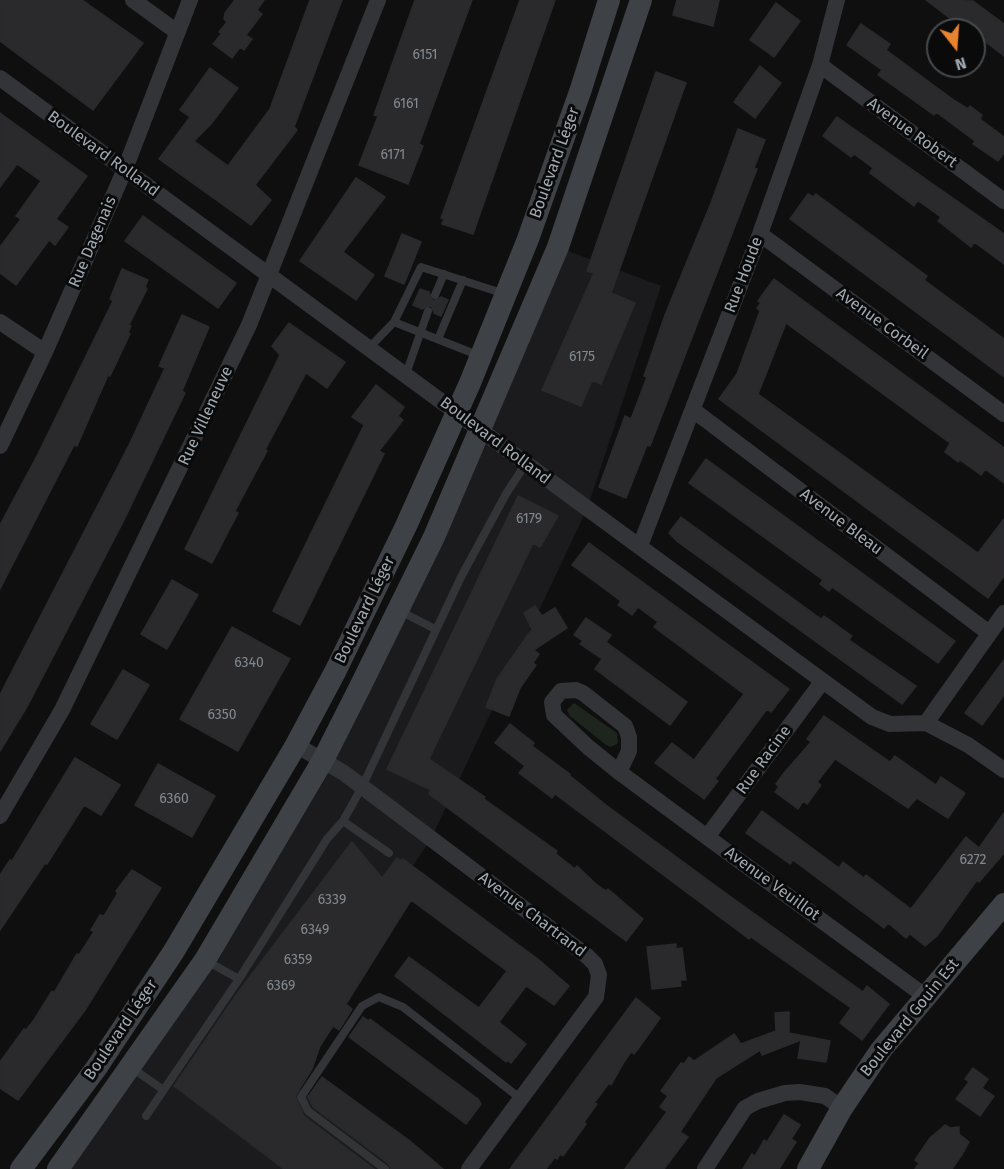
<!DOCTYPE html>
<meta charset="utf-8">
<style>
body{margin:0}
#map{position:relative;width:1004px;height:1169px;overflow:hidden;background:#0f0f10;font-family:"Fira Sans",sans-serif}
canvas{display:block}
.north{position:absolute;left:926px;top:18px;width:60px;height:60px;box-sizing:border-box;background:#0a0a0b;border:2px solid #464a4d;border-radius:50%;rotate:163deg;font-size:16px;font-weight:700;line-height:24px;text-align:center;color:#a0a9b0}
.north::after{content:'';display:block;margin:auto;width:21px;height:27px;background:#e8832f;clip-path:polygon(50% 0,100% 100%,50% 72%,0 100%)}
</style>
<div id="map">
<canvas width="1004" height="1169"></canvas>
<div class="north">N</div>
</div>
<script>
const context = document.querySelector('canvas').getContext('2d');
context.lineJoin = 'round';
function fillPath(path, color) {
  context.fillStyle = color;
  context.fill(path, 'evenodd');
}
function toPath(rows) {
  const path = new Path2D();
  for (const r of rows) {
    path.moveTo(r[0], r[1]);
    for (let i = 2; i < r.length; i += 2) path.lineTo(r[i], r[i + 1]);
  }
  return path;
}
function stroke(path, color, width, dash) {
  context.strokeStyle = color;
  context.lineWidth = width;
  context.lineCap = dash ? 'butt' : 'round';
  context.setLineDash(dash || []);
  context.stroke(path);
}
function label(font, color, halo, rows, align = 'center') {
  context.font = font + ' "Fira Sans",sans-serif';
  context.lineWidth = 6;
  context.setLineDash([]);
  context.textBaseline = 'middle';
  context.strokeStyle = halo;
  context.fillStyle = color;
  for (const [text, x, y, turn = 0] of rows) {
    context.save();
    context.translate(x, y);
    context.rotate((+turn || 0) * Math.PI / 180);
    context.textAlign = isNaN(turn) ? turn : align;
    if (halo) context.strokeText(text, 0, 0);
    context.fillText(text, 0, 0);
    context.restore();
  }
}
fillPath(toPath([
 [558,247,661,286,587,509,431,839,274,1071,417,1169,56,1169,323,760]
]), '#1b1b1d');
fillPath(toPath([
 [574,703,617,733,618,743,611,747,606,745,570,716,567,710]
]), '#1e241e');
const building = toPath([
 [0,0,82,0,143,43,93,110,0,41,0,0],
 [235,0,264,0,257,10,262,14,246,35,252,39,244,50,240,47,232,58,213,44,222,33,219,32,227,22,224,19,225,13,235,0],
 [310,0,342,0,294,127,297,130,255,185,271,200,251,225,159,159,190,117,180,110,210,68,238,88,211,124,194,141,228,166,270,109,310,0],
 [415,0,472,0,419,144,423,146,408,184,359,165,378,116,374,115,415,0],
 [520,0,555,0,473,234,442,224,444,219,441,218,520,0],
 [677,0,719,0,713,26,673,15,677,0],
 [926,0,973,1,1004,24,1004,56,974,33,974,30,951,30,956,23,926,0],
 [776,3,800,21,774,57,750,40,776,3],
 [861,24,890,44,886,50,955,101,968,109,970,106,982,115,980,119,1004,137,1004,153,998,161,973,144,975,141,936,112,934,115,878,75,882,70,847,45,861,24],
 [760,66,781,83,755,118,734,102,760,66],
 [656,72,686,83,611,293,635,303,601,384,592,380,581,406,542,390,594,273,587,271,656,72],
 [0,113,87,176,56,219,68,227,55,245,49,240,16,285,0,273,0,247,21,219,16,216,41,181,17,164,0,187,0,113],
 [837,117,1004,234,1004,264,974,242,971,247,938,221,941,217,920,202,917,201,914,206,870,173,873,168,854,154,851,157,823,136,837,117],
 [738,129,765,140,754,168,757,169,650,446,647,445,626,498,599,487,625,416,631,419,647,377,644,376,665,315,711,203,738,129],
 [356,178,385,197,343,252,374,275,356,300,300,261,356,178],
 [808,194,813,197,816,194,873,236,927,276,924,280,1004,339,1004,377,790,219,808,194],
 [143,216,236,283,218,308,125,241,143,216],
 [402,234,421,242,404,284,385,276,402,234],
 [122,269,148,280,145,287,147,289,129,325,131,326,128,333,130,334,110,376,108,375,77,446,74,445,0,589,0,525,38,454,113,301,110,299,122,269],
 [774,279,1004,448,1004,483,985,469,981,475,960,460,958,462,945,452,950,443,786,323,758,394,978,553,1004,519,1004,576,988,598,719,399,737,374,760,311,757,308,761,303,758,301,774,279],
 [420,289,429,292,433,301,441,297,448,300,441,316,434,313,431,305,422,309,413,305,420,289],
 [182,315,209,327,182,391,185,393,124,520,28,705,0,751,0,695,129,445,165,368,159,366,182,315],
 [289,323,345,362,327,388,306,373,265,450,267,451,235,511,238,513,212,563,185,549,280,355,272,346,289,323],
 [376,385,404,407,398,416,403,420,379,451,384,454,300,625,273,611,364,425,352,417,376,385],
 [706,459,955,641,938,663,832,587,829,591,820,584,823,580,689,483,706,459],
 [518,496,558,516,540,547,533,543,429,759,485,797,484,799,557,851,556,854,575,869,577,866,596,884,606,891,608,889,643,919,626,941,429,794,431,790,387,769,518,496],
 [681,517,821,619,824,616,852,636,849,640,916,686,902,704,678,542,669,533,681,517],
 [589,543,789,689,771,712,767,709,715,779,718,781,704,799,655,763,672,743,694,760,744,694,654,627,658,622,638,607,632,615,618,605,621,601,572,565,589,543],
 [172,580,198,595,167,649,141,634,172,580],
 [535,606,542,616,555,608,567,628,534,650,539,654,533,663,536,665,520,688,509,716,486,707,497,679,532,629,524,613,535,606],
 [586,618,611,635,606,642,687,702,670,725,595,669,602,659,580,644,583,641,574,635,586,618],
 [232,627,290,659,238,751,180,719,232,627],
 [1004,660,1004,695,982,725,965,713,1004,660],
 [123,670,149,685,117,739,91,724,123,670],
 [824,716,890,762,895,756,936,785,941,777,965,793,948,818,917,798,908,808,835,759,817,782,821,785,807,804,803,801,798,809,775,792,779,787,776,784,784,773,811,742,807,739,824,716],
 [510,724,534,743,532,746,570,774,569,775,606,805,709,881,863,992,867,986,889,1004,862,1040,840,1023,851,1008,751,937,749,939,555,794,552,798,519,773,525,766,495,743,510,724],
 [75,758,120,785,101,815,84,805,47,864,45,863,0,930,0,875,10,860,12,861,75,758],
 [158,764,215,796,192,837,135,805,158,764],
 [762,811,839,868,843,862,864,878,866,875,911,909,966,837,979,848,1004,813,1004,853,979,882,977,880,937,936,925,946,910,934,906,938,888,923,884,928,793,860,790,864,746,833,762,811],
 [352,842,382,878,397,858,401,861,403,859,539,960,569,986,554,1005,526,986,499,1022,526,1044,511,1063,507,1060,506,1062,395,976,409,957,479,1008,507,971,411,900,346,1004,352,1009,339,1030,333,1026,320,1046,312,1069,295,1096,304,1116,374,1169,284,1169,174,1086,239,991,352,842],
 [132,870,161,888,85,1010,18,1100,0,1088,0,1062,24,1029,26,1030,34,1020,52,991,54,993,77,954,79,955,94,932,91,930,100,915,104,916,118,893,116,891,132,870],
 [676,944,676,949,682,948,686,980,680,980,681,986,652,989,647,947,676,944],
 [636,998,660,1018,638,1049,634,1054,631,1052,624,1062,611,1085,609,1083,594,1103,597,1104,584,1122,586,1124,563,1156,560,1154,557,1159,555,1157,546,1169,510,1169,636,998],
 [789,1012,789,1033,830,1041,826,1062,798,1058,801,1040,762,1055,760,1050,716,1078,680,1132,688,1137,664,1169,625,1169,667,1112,660,1107,668,1096,661,1091,681,1063,684,1064,689,1057,694,1061,734,1034,741,1044,776,1031,775,1013,789,1012],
 [363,1017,369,1021,370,1019,478,1099,481,1104,466,1124,349,1037,363,1017],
 [973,1068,988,1079,982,1088,994,1096,980,1116,956,1099,969,1082,965,1079,973,1068],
 [322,1077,410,1141,443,1169,391,1169,389,1164,313,1107,308,1097,322,1077],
 [784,1115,800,1125,791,1139,796,1142,779,1169,743,1169,752,1154,755,1156,764,1140,767,1142,784,1115],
 [945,1125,950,1128,959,1127,959,1134,969,1142,963,1153,952,1169,915,1169,919,1163,915,1160,930,1138,945,1125]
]);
fillPath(building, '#2a2a2c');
stroke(building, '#292a2c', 1.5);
stroke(toPath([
 [435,295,444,274],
 [438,339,463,280],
 [369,348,394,322],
 [480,356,394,322,421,267,505,294],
 [406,374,428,311],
 [398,610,435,629],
 [343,821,389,853],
 [239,979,327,839,343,821,362,787,461,577,506,494,526,463],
 [132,1068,162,1089],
 [146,1116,239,979,205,960],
 [385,1169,308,1111,301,1097,362,1006,379,997,403,1007,521,1099]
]), '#323437', 8);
stroke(toPath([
 [133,0,177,32],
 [820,65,1004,201],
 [0,78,872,717,890,724,926,723,968,745,1004,770],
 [760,234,1004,414],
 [0,322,45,352],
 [693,410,989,633],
 [0,446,45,352,125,169,190,0],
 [640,546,760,234,820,65,837,0],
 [926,723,1004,613],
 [296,745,344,773,587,956,595,964,599,975,596,997,469,1169],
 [619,772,629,751,629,737,625,726,583,693,576,690,561,691,552,702,554,715,588,747,619,772,707,837,925,996],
 [0,816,62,710,249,325,378,0],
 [707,837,822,682],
 [705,1169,745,1108,758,1101,785,1093,800,1092,825,1096,842,1108]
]), '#323437', 16);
stroke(toPath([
 [21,1169,97,1067,174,951,296,745,335,672,406,526,470,383,528,239,581,89,609,0],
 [58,1169,205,960,323,760,360,687,434,537,558,247,641,0],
 [808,1169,842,1108,881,1050,1004,904]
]), '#3e4145', 22);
label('14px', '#82898f', null, [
 ["6151",425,55],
 ["6161",406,104],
 ["6171",393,155],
 ["6175",582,357],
 ["6179",529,519],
 ["6340",249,663],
 ["6350",222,715],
 ["6360",174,799],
 ["6272",973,860],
 ["6339",332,900],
 ["6349",315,930],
 ["6359",298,960],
 ["6369",281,986]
]);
label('16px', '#a0a9b0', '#0a0a0b', [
 ["Avenue Robert",912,133,36],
 ["Boulevard Rolland",103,154,36],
 ["Boulevard Léger",555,163,-70],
 ["Rue Dagenais",93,242,-67],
 ["Rue Houde",744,275,-69],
 ["Avenue Corbeil",882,324,36],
 ["Rue Villeneuve",206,416,-65],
 ["Boulevard Rolland",495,441,37],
 ["Avenue Bleau",841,522,37],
 ["Boulevard Léger",365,610,-64],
 ["Rue Racine",764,760,-54],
 ["Avenue Veuillot",772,884,36],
 ["Avenue Chartrand",532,915,37],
 ["Boulevard Gouin Est",910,1018,-51],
 ["Boulevard Léger",121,1030,-56]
]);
</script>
